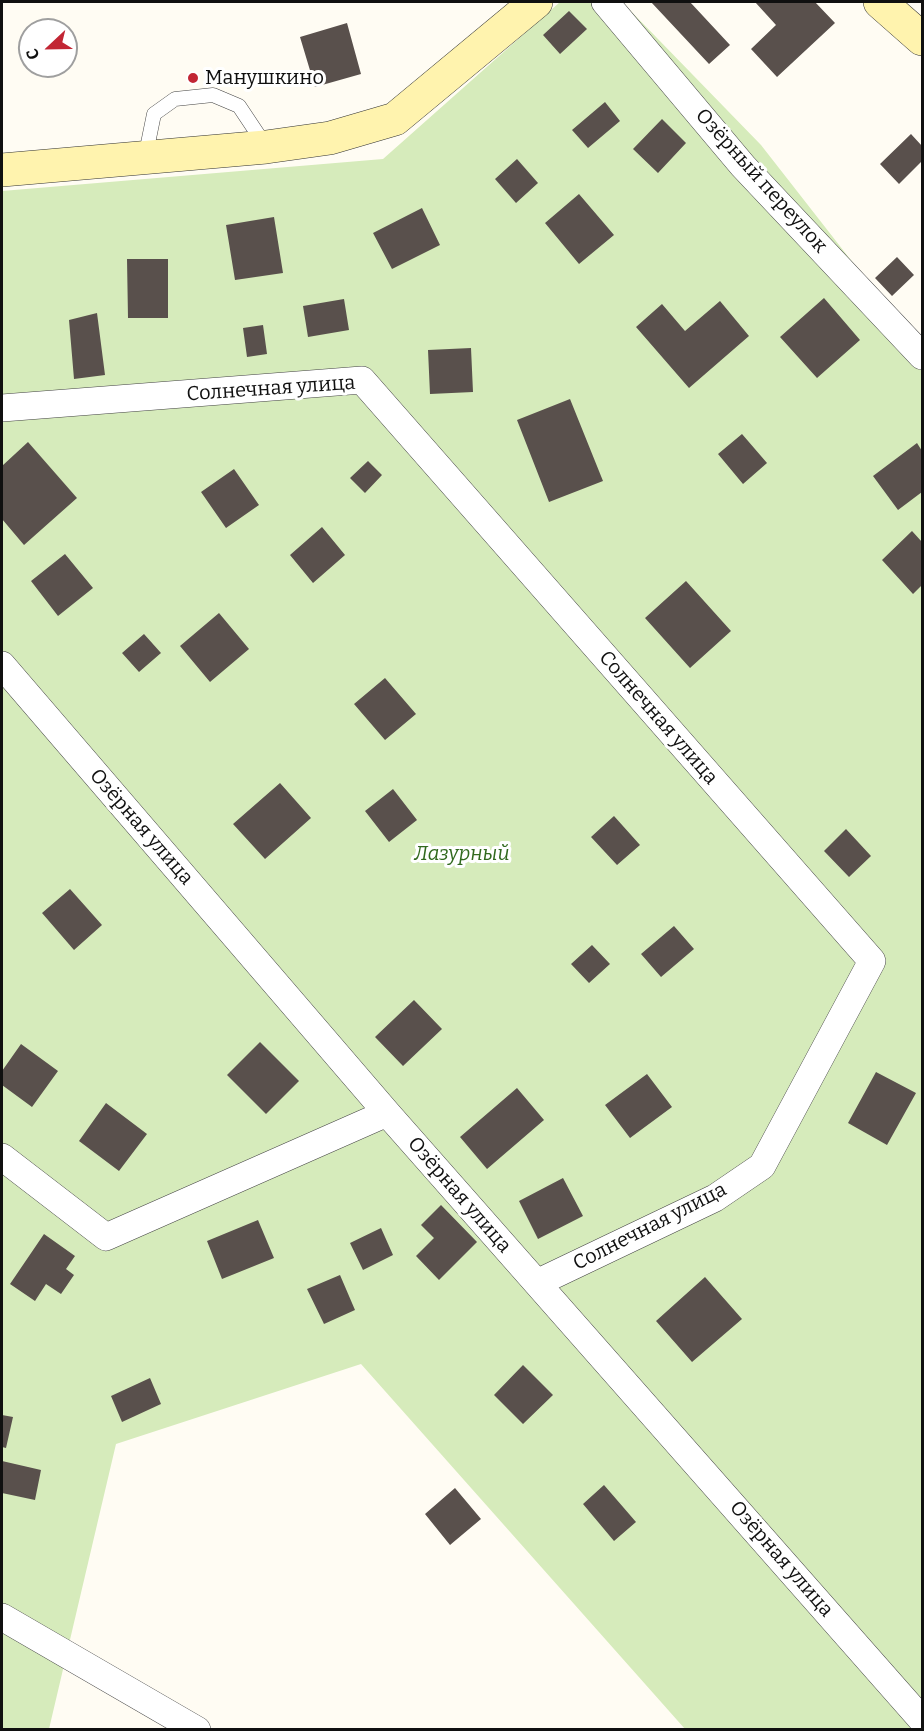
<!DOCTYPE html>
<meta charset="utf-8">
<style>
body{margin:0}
#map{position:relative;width:924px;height:1731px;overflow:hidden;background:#fffcf3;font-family:Bitter,serif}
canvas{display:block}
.frame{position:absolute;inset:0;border:3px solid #101010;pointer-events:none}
.north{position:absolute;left:18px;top:18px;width:60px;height:60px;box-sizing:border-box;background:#fff;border:2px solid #9f9f9f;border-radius:50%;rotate:248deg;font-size:16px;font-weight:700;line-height:24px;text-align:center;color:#101010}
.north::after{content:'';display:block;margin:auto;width:21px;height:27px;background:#c22634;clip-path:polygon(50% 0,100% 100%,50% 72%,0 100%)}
</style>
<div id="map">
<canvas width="924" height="1731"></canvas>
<div class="frame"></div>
<div class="north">С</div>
</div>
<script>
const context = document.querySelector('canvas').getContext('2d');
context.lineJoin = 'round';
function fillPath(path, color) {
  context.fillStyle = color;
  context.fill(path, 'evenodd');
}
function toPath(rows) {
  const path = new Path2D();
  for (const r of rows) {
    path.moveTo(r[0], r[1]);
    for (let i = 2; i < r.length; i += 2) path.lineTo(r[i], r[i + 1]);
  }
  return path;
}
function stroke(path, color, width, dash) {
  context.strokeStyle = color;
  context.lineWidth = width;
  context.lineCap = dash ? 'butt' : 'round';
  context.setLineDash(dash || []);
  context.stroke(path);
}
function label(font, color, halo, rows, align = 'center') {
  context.font = font + ' Bitter,serif';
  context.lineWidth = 6;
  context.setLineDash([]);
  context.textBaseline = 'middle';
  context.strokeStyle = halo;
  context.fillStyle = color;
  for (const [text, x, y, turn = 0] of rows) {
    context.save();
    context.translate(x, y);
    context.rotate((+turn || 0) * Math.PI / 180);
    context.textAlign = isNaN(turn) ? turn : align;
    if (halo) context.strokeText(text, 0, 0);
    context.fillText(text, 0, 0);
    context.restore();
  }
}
fillPath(toPath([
 [560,2,622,2,761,145,850,259,922,344,922,1729,685,1729,361,1364,116,1444,49,1729,2,1730,2,191,383,159]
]), '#d6ebbb');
fillPath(toPath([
 [651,2,690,2,730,45,709,64],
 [755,2,815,2,835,23,777,77,751,49,776,25],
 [569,11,587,29,560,54,543,35],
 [347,23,361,74,315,87,300,37],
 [605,102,620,121,588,148,572,130],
 [662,119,686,143,658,173,633,149],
 [911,134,922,146,922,161,899,184,880,164],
 [517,159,538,183,516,203,495,179],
 [579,194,614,235,579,264,545,223],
 [422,208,440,245,392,269,373,233],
 [274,217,283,273,235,280,226,225],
 [897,257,914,275,892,296,875,278],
 [127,259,168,259,168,318,128,318],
 [824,298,860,340,817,378,780,337],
 [344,299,349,330,308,337,303,306],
 [720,301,749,336,689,388,636,327,662,304,685,331],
 [97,313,105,375,74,379,69,320],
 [263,325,267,354,247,357,243,328],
 [471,348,473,392,430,394,428,350],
 [570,399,603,481,549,502,517,420],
 [742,434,767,463,743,484,718,454],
 [28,442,77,498,24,545,2,519,2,466],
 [917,443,922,451,922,492,898,510,873,476],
 [368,461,382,475,365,493,350,478],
 [234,469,259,505,226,528,201,492],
 [322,527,345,555,313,583,290,555],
 [912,531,922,542,922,585,913,594,882,560],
 [65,554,93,588,58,616,31,581],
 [686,581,731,631,690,668,645,618],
 [219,613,249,649,210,682,180,646],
 [144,634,161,653,139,672,122,653],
 [385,678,416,714,385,740,354,704],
 [280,783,311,818,265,859,233,824],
 [393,789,417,820,389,842,365,811],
 [614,816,640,845,617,865,591,837],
 [846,829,871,856,849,877,824,851],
 [70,889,102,925,74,950,42,913],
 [674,926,694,949,661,977,641,954],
 [592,945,610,964,589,983,571,964],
 [414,1000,442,1029,403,1066,375,1037],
 [260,1042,299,1081,266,1114,227,1075],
 [21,1044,58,1071,32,1107,2,1085,2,1071],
 [876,1072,916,1093,887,1145,848,1123],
 [647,1074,672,1107,630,1138,605,1105],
 [517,1088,544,1120,487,1169,460,1137],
 [106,1103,147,1134,119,1171,79,1141],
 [563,1178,583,1216,538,1239,519,1201],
 [441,1205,477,1242,439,1280,416,1256,434,1238,421,1225],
 [258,1220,274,1258,222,1279,207,1241],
 [381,1228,393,1255,363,1270,350,1243],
 [44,1234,75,1256,66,1269,74,1275,61,1294,46,1284,35,1301,10,1284],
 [340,1275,355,1310,324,1324,307,1289],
 [705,1277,742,1319,692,1362,656,1321],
 [523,1365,553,1395,523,1424,494,1395],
 [150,1378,161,1404,122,1422,111,1396],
 [2,1415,13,1417,6,1448,2,1447],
 [2,1461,41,1470,35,1500,2,1493],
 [604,1485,636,1522,614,1541,583,1504],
 [455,1488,481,1519,450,1545,425,1514]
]), '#59504c');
const lane = toPath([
 [145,158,154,114,175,99,213,95,239,106,265,145]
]);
const street = toPath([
 [605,2,743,166,922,356],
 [2,408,362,380,872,961,762,1166,715,1198,537,1283],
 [2,665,387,1113,922,1720],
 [2,1157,106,1237,387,1113],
 [2,1617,197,1730]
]);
const secondary = toPath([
 [880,2,922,39],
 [2,170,266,147,330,138,395,119,536,2]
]);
stroke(lane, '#434343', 15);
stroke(street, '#434343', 28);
stroke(secondary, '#323232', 34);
stroke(lane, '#fff', 14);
stroke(street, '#fff', 27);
stroke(secondary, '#fff3ae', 33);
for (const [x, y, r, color] of [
 [193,78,6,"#c22634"]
]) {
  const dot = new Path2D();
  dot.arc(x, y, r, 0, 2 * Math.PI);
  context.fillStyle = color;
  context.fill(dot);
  stroke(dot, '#fff', 2);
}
label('20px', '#101010', '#fff', [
 ["Манушкино",205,78]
], 'left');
label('20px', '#101010', '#fff', [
 ["Озёрный переулок",761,181,48],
 ["Солнечная улица",271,389,-4],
 ["Солнечная улица",658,718,49],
 ["Озёрная улица",141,827,49],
 ["Озёрная улица",459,1195,49],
 ["Солнечная улица",650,1227,-27],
 ["Озёрная улица",781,1559,49]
]);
label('italic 20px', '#31691e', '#fff', [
 ["Лазурный",462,854]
]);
</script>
